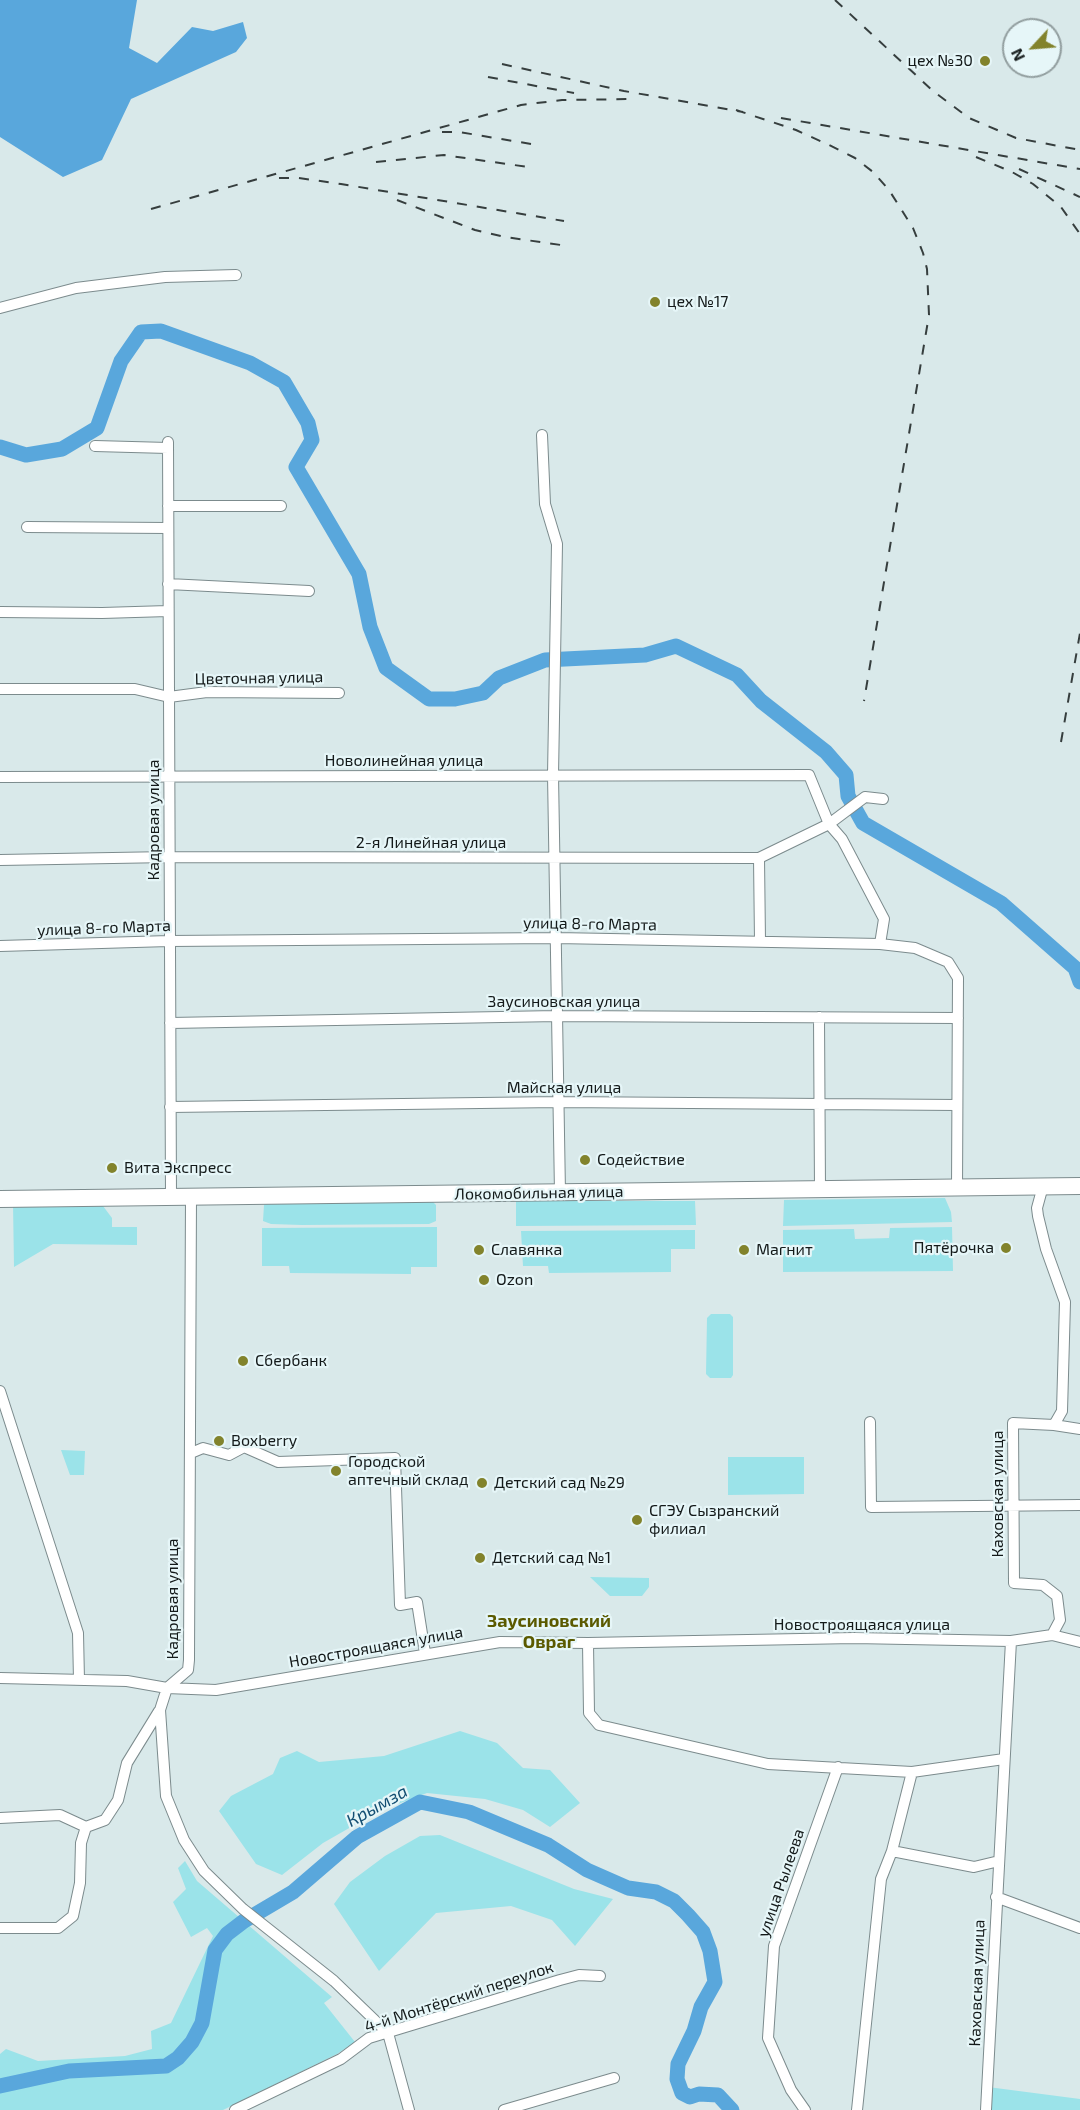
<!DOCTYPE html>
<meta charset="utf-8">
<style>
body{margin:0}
#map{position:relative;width:1080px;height:2110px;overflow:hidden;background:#d9e9ea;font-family:"Exo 2",sans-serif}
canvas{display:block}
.north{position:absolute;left:1002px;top:18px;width:60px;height:60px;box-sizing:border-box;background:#e6f6f8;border:2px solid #929e9f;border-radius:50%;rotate:244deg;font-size:16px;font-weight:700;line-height:24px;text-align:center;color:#141a1a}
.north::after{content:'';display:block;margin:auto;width:21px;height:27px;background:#82832c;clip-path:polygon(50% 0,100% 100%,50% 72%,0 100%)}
</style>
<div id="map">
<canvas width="1080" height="2110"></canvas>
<div class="north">N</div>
</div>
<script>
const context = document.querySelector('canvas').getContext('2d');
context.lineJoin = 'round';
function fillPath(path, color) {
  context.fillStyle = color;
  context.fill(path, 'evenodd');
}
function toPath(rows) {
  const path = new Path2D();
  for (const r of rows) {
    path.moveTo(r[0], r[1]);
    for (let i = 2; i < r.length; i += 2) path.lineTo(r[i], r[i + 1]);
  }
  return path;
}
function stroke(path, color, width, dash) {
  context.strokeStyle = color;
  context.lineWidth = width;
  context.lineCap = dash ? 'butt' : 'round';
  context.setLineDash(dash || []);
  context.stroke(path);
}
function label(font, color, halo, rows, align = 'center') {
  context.font = font + ' "Exo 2",sans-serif';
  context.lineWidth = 4.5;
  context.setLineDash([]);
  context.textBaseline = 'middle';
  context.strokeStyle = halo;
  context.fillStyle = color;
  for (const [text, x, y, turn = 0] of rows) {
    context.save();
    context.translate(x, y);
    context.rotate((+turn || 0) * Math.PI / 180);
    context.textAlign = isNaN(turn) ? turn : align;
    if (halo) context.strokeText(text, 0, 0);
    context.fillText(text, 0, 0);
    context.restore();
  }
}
fillPath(toPath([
 [945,1198,951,1212,952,1222,783,1226,784,1200],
 [432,1201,436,1205,436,1221,429,1224,302,1225,271,1224,263,1221,264,1205,266,1203],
 [516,1201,695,1201,696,1225,516,1226],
 [100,1202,112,1218,112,1227,137,1227,137,1245,53,1244,14,1267,13,1203],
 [437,1227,437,1267,411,1267,411,1274,290,1273,289,1266,262,1266,262,1228],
 [952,1227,953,1271,783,1272,783,1230,854,1229,855,1239,889,1238,890,1228],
 [695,1230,695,1249,671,1249,671,1272,549,1273,548,1266,523,1266,521,1231],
 [711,1314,730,1314,733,1317,733,1375,731,1378,710,1378,706,1374,707,1318],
 [61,1450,85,1451,84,1475,70,1475],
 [728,1457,804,1457,804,1494,728,1495],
 [590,1577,649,1578,649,1587,642,1596,610,1596],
 [460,1731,497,1743,523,1768,550,1770,580,1803,550,1827,523,1810,485,1799,427,1793,379,1811,323,1843,282,1875,256,1864,219,1811,231,1796,273,1774,280,1758,297,1751,319,1762,384,1756],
 [440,1835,574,1889,613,1899,575,1946,552,1920,511,1906,436,1913,379,1971,334,1904,350,1882,385,1856,420,1836],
 [185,1861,197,1881,332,1997,324,2003,355,2042,337,2054,223,2110,0,2110,0,2054,6,2049,38,2061,125,2056,152,2049,151,2031,171,2023,213,1936,207,1928,191,1937,173,1902,186,1889,178,1868],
 [988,2087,1080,2099,1080,2110,986,2110]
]), '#9be3e9');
fillPath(toPath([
 [0,0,137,0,129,48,157,63,192,27,213,31,243,22,247,38,236,52,131,99,102,160,63,177,0,137]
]), '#59a7dc');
stroke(toPath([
 [0,447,26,455,62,449,97,428,121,361,141,332,161,331,250,363,284,382,308,423,312,440,296,467,359,574,370,627,386,668,429,699,455,699,483,693,499,678,545,660,645,655,676,646,737,675,761,701,826,752,846,775,848,796,863,823,1001,903,1075,968,1080,982],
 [0,2086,69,2071,166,2066,178,2058,192,2042,202,2023,215,1950,227,1934,244,1921,293,1892,357,1837,420,1802,469,1812,548,1845,587,1870,628,1888,656,1892,674,1901,688,1915,703,1932,710,1951,715,1982,701,2007,694,2031,678,2064,677,2079,682,2093,690,2097,699,2094,718,2095,732,2110]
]), '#59a7dc', 15);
const street = toPath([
 [0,308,76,288,165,277,236,275],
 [542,435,545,504,557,544,553,775,560,1193],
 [168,442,171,1197],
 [95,446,168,448],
 [168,506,281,506],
 [27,527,168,528],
 [168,584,309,591],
 [0,612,102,613,168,611],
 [0,689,135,689,169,697,207,692,339,693],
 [0,777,809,775,829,824,842,839,884,919,880,944],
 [759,858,760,941],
 [0,860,169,857,759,858,829,824,865,797,883,799],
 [0,946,169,941,556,938,880,944,915,948,948,962,958,978,957,1189],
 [819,1017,820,1190],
 [170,1023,557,1016,958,1018],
 [170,1107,558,1102,957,1105],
 [1043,1186,1037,1208,1038,1216,1046,1249,1065,1302,1062,1411,1054,1425,1013,1423,1014,1583,1043,1585,1057,1596,1060,1620,1052,1635],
 [191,1197,189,1660,188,1670,167,1688,160,1710,166,1796,184,1840,204,1871,243,1909,334,1981,388,2033,409,2110],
 [0,1391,78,1633,79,1680],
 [870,1422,871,1507,1080,1505],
 [1054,1425,1080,1429],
 [191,1453,203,1448,229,1455,244,1447,278,1462,395,1458,400,1605,417,1602,425,1653],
 [588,1643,589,1713,599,1725,768,1764,912,1772,1004,1759],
 [0,1678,127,1681,167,1688,216,1690,500,1642,588,1643,854,1638,1011,1641,1052,1635,1080,1642],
 [0,1818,60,1815,86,1827,105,1820,118,1800,127,1763,159,1711],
 [892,1851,974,1867,999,1861],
 [996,1897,1080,1928],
 [0,1928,58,1928,73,1916,80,1883,81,1843,86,1827],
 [235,2110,341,2059,369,2038,560,1980,579,1975,600,1976],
 [504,2110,614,2078],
 [805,2110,791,2090,768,2038,774,1946,838,1767],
 [857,2110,881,1879,892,1851,912,1772],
 [986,2110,1011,1641]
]);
const primary = toPath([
 [0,1199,1080,1186]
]);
stroke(street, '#7c8b8d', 12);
stroke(primary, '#7c8b8d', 18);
stroke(street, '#fff', 10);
stroke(primary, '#fff', 16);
stroke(toPath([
 [835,0,933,91,969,118,1016,138,1080,150],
 [502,64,624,91,743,112],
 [488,77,574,93],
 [736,110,796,130,829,145,855,158,873,172,889,190,913,228,923,253,927,269,929,315,864,701],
 [781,118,1080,169],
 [442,132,459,132,531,144],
 [976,157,1012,172,1033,184,1061,207,1080,234],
 [376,162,444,155,528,167],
 [1019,169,1080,197],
 [279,178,299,178,341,184,564,221],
 [397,200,475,230,505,237,561,245],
 [151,209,521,105,562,100,634,99],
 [1061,742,1080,633]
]), '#363e3e', 2, [10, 10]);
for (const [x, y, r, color] of [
 [985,61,6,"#82832c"],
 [655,302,6,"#82832c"],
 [585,1160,6,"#82832c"],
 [112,1168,6,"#82832c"],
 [1006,1248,6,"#82832c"],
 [479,1250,6,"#82832c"],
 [744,1250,6,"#82832c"],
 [484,1280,6,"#82832c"],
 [243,1361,6,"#82832c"],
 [219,1441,6,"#82832c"],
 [336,1471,6,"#82832c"],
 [482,1483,6,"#82832c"],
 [637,1520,6,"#82832c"],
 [480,1558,6,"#82832c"]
]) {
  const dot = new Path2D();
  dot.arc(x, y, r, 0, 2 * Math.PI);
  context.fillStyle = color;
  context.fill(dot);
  stroke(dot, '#e6f6f8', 2);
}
label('16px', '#141a1a', '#e6f6f8', [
 ["цех №30",973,61,"right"],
 ["цех №17",667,302],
 ["Содействие",597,1160],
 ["Вита Экспресс",124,1168],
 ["Пятёрочка",994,1248,"right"],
 ["Славянка",491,1250],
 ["Магнит",756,1250],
 ["Ozon",496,1280],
 ["Сбербанк",255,1361],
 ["Boxberry",231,1441],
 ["Городской",348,1462],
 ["аптечный склад",348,1480],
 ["Детский сад №29",494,1483],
 ["СГЭУ Сызранский",649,1511],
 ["филиал",649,1529],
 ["Детский сад №1",492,1558]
], 'left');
label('16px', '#141a1a', '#e6f6f8', [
 ["Цветочная улица",259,678,-1],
 ["Новолинейная улица",404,761],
 ["Кадровая улица",154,820,-90],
 ["2-я Линейная улица",431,843],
 ["улица 8-го Марта",590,924,1],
 ["улица 8-го Марта",104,928,-2],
 ["Заусиновская улица",564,1002],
 ["Майская улица",564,1088],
 ["Локомобильная улица",539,1193,-1],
 ["Каховская улица",998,1494,-90],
 ["Кадровая улица",173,1599,-90],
 ["Новостроящаяся улица",862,1625],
 ["Новостроящаяся улица",376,1647,-10],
 ["улица Рылеева",781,1883,-71],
 ["Каховская улица",977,1983,-88],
 ["4-й Монтёрский переулок",459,1997,-18]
]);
label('bold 18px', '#5b5a00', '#e6f6f8', [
 ["Заусиновский",549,1621],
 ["Овраг",549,1642]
]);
label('italic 18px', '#144f73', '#e6f6f8', [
 ["Крымза",377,1806,-29]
]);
</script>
